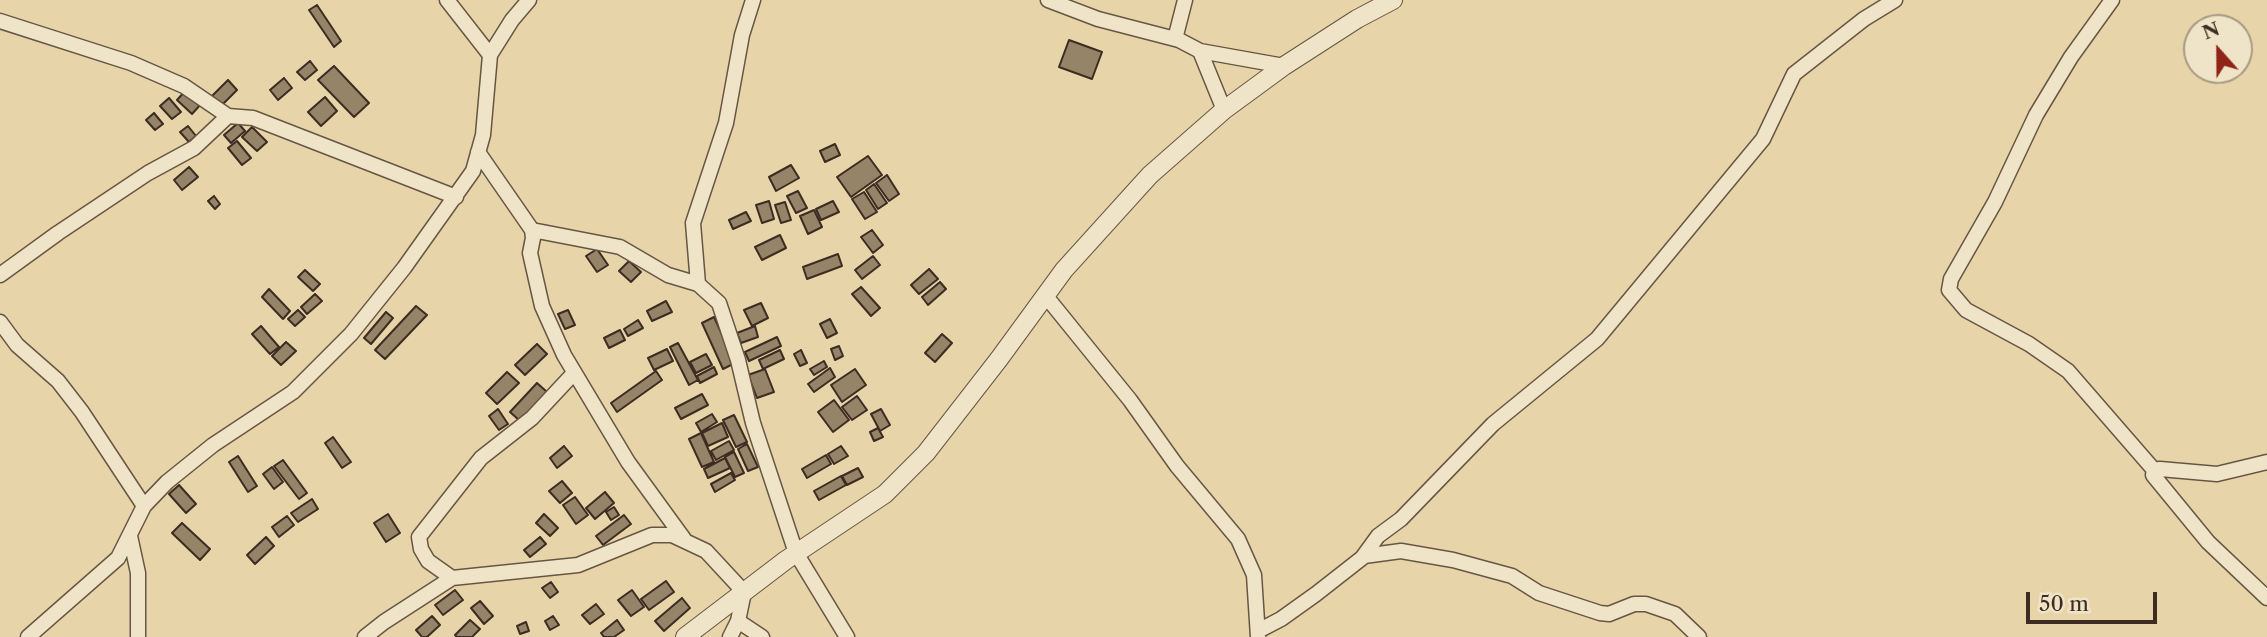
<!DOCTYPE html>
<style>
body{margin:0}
#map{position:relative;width:2267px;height:637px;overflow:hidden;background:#e7d5a9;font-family:"Libre Caslon Text",serif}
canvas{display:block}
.north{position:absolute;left:2183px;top:14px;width:70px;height:70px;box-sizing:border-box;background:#efe4c7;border:2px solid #a79a85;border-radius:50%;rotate:339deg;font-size:19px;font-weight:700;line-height:28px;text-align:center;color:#3c2c22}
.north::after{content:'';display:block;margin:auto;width:24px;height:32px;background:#8f2418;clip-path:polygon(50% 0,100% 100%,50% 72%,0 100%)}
.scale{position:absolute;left:2026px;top:592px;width:131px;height:32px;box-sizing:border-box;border:4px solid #3c2c22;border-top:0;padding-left:9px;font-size:21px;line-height:24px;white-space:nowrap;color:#3c2c22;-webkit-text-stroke:5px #efe4c7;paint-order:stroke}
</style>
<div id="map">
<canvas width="2267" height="637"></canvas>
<div class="north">N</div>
<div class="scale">50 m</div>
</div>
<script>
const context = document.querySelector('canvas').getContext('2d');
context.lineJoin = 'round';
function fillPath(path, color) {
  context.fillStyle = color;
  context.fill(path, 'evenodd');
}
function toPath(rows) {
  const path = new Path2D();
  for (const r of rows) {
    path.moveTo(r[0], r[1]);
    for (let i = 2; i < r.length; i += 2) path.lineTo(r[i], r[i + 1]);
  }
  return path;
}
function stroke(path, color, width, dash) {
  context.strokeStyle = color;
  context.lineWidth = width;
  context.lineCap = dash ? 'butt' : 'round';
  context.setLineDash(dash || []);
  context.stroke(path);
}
const building = toPath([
 [317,5,341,41,334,47,309,10,317,5],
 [1069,40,1102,52,1092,79,1059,67,1069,40],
 [310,61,317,70,305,80,297,72,310,61],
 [334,66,369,103,354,117,318,80,334,66],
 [284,78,292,88,278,100,270,90,284,78],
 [228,80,237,90,221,106,211,97,228,80],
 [186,90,201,104,192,114,177,100,186,90],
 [325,97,337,111,321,126,308,112,325,97],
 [169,98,181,112,172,119,160,106,169,98],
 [154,113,163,124,155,130,146,120,154,113],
 [238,123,245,131,231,143,224,135,238,123],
 [188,126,196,136,189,142,180,132,188,126],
 [252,127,267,142,257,151,242,137,252,127],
 [237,141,251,158,242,165,228,148,237,141],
 [835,144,840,155,825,162,820,151,835,144],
 [868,156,882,175,851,197,837,177,868,156],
 [791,165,799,178,776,191,769,177,791,165],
 [189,167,198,177,182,190,174,180,189,167],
 [887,175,899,194,889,201,876,183,887,175],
 [874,184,887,203,878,209,866,190,874,184],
 [798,191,807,208,796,213,787,196,798,191],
 [864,192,877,212,865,219,852,199,864,192],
 [214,196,220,204,215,209,208,201,214,196],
 [769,201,774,219,762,223,756,205,769,201],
 [833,201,839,212,821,220,816,209,833,201],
 [785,202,791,220,781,223,775,205,785,202],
 [814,210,822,227,808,234,800,216,814,210],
 [746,212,751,221,733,229,729,220,746,212],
 [872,230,883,245,873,253,861,237,872,230],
 [780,235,786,248,762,260,755,247,780,235],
 [597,249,608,265,597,272,586,256,597,249],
 [838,254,842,266,807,279,803,267,838,254],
 [873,256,880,265,862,279,855,270,873,256],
 [629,261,641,272,631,282,619,271,629,261],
 [929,269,938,279,919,294,911,285,929,269],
 [305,270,320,284,313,291,298,277,305,270],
 [940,282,946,289,928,305,922,297,940,282],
 [861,287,880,308,871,316,852,294,861,287],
 [269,289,290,311,283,319,262,297,269,289],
 [315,294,322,301,307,314,301,307,315,294],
 [666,301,672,312,652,321,647,311,666,301],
 [761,303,768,318,752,326,744,310,761,303],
 [416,306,427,315,385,359,375,350,416,306],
 [298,310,305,317,295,326,288,319,298,310],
 [568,310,575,325,565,329,558,314,568,310],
 [386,312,393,318,371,344,364,338,386,312],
 [714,317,735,363,723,369,702,323,714,317],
 [830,319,837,333,827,338,820,324,830,319],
 [638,320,643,328,628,336,624,329,638,320],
 [261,326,279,347,270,354,252,334,261,326],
 [755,326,758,337,741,343,737,333,755,326],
 [620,330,625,340,609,348,604,338,620,330],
 [942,334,952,343,935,362,925,353,942,334],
 [777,337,781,346,749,361,745,352,777,337],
 [286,342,296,351,281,365,272,356,286,342],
 [678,343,698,380,689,385,670,347,678,343],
 [537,344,547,354,525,375,515,365,537,344],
 [839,346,843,356,835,360,831,349,839,346],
 [667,349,673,361,654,370,648,358,667,349],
 [780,350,784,359,763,369,759,360,780,350],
 [801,350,807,363,800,366,794,354,801,350],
 [706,354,712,365,696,373,690,362,706,354],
 [824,361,827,367,814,375,810,369,824,361],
 [714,367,717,374,700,383,697,376,714,367],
 [830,368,835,377,814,392,808,384,830,368],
 [765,369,774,392,757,398,748,375,765,369],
 [855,369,866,385,842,402,831,385,855,369],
 [656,371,662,380,617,412,611,403,656,371],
 [507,372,519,383,497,404,486,393,507,372],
 [537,383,547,392,520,421,510,412,537,383],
 [702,394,708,405,681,419,675,408,702,394],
 [857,396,867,410,852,420,842,407,857,396],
 [834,400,849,420,833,432,818,412,834,400],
 [498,409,508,424,499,430,489,416,498,409],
 [881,409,890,425,880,431,871,414,881,409],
 [712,414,717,422,701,432,696,423,712,414],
 [734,415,747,442,736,447,723,420,734,415],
 [722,423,728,437,708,446,702,433,722,423],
 [878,428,883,437,874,441,870,432,878,428],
 [701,433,714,462,702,467,689,439,701,433],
 [333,437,351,462,342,468,325,443,333,437],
 [729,441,734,450,716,460,711,451,729,441],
 [747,444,758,467,748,471,738,449,747,444],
 [564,446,572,456,557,468,550,458,564,446],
 [841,446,848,456,834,464,828,454,841,446],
 [734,452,744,473,735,477,725,457,734,452],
 [826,455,831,464,807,478,802,469,826,455],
 [238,456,257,486,248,492,229,462,238,456],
 [725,458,730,468,708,478,704,469,725,458],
 [283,460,307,493,299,499,274,466,283,460],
 [272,467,283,482,274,489,263,474,272,467],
 [858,468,863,477,847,485,842,476,858,468],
 [731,473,735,480,715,492,711,484,731,473],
 [841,476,846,485,819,500,814,491,841,476],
 [562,481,572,493,560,503,549,491,562,481],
 [179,485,196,504,186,513,169,494,179,485],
 [605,492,614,503,595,519,586,508,605,492],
 [575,497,588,515,576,524,563,505,575,497],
 [312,499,318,509,298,522,291,513,312,499],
 [614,507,619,515,611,520,606,512,614,507],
 [388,514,400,533,386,542,374,523,388,514],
 [544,514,558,528,550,536,536,523,544,514],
 [624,515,631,524,603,545,596,536,624,515],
 [287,516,294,525,279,537,272,527,287,516],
 [182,523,210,549,200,560,172,533,182,523],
 [266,537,274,546,255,564,247,555,266,537],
 [540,537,546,544,530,557,524,550,540,537],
 [666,581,674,592,649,610,641,599,666,581],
 [551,582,558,592,550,598,542,588,551,582],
 [455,590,463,600,443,615,435,605,455,590],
 [632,590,644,607,631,616,618,600,632,590],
 [682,598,690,608,664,631,655,621,682,598],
 [480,601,493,616,484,624,471,608,480,601],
 [596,604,604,614,590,624,582,615,596,604],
 [432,616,440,625,427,637,422,637,416,630,432,616],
 [553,616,559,625,550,630,545,621,553,616],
 [470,620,480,629,472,637,457,637,455,635,470,620],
 [617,620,624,630,614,637,604,637,601,633,617,620],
 [526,622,529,631,520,634,517,626,526,622]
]);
fillPath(building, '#958468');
stroke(building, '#3c2c22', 2);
const minor = toPath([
 [447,0,490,55],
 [1048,0,1098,19,1179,40,1200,51,1284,66],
 [2112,0,2071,57,2036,115,1995,202,1951,279,1949,290,1966,310,2029,344,2068,371,2154,470,2153,475,2208,542,2267,598],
 [0,21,131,63,184,86,228,116],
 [1175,39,1185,0],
 [1200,51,1224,110],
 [478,152,532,230,533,238,530,253,542,306,564,355,628,462,684,539],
 [532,230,620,247,668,275,698,284,719,303,738,360,753,423,796,553,847,637],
 [0,275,58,233,148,173,194,148,228,116,253,118,456,197],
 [698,284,693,223,726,123,742,35,753,0],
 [1045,295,1130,400,1177,466,1238,539,1254,575,1258,637],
 [0,322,17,345,58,381,82,412,144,506],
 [2154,470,2160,469,2217,474,2267,462],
 [130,536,138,573,138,637],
 [1364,556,1401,551,1453,560,1512,576,1539,593,1600,613,1609,614,1634,604,1646,604,1675,614,1699,637],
 [452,578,428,561,421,549,419,537,481,458,532,418,574,373],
 [738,621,762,637],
 [1258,631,1281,619,1316,594,1362,558,1378,536,1401,519,1493,424,1597,339,1763,139,1794,74,1864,19,1895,0],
 [28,637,118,558,144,506,167,482,213,445,293,392,351,334,404,268,473,171,483,135,490,55,512,20,529,0],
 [365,637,384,622,452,578,578,565,652,535,672,535,706,551,744,592,738,621,730,637]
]);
const tertiary = toPath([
 [685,637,786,560,885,494,926,453,999,359,1064,270,1150,175,1224,110,1284,66,1357,19,1393,0]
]);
stroke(minor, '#675644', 17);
stroke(tertiary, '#675644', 20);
stroke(minor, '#efe4c7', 14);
stroke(tertiary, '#efe4c7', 18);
</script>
